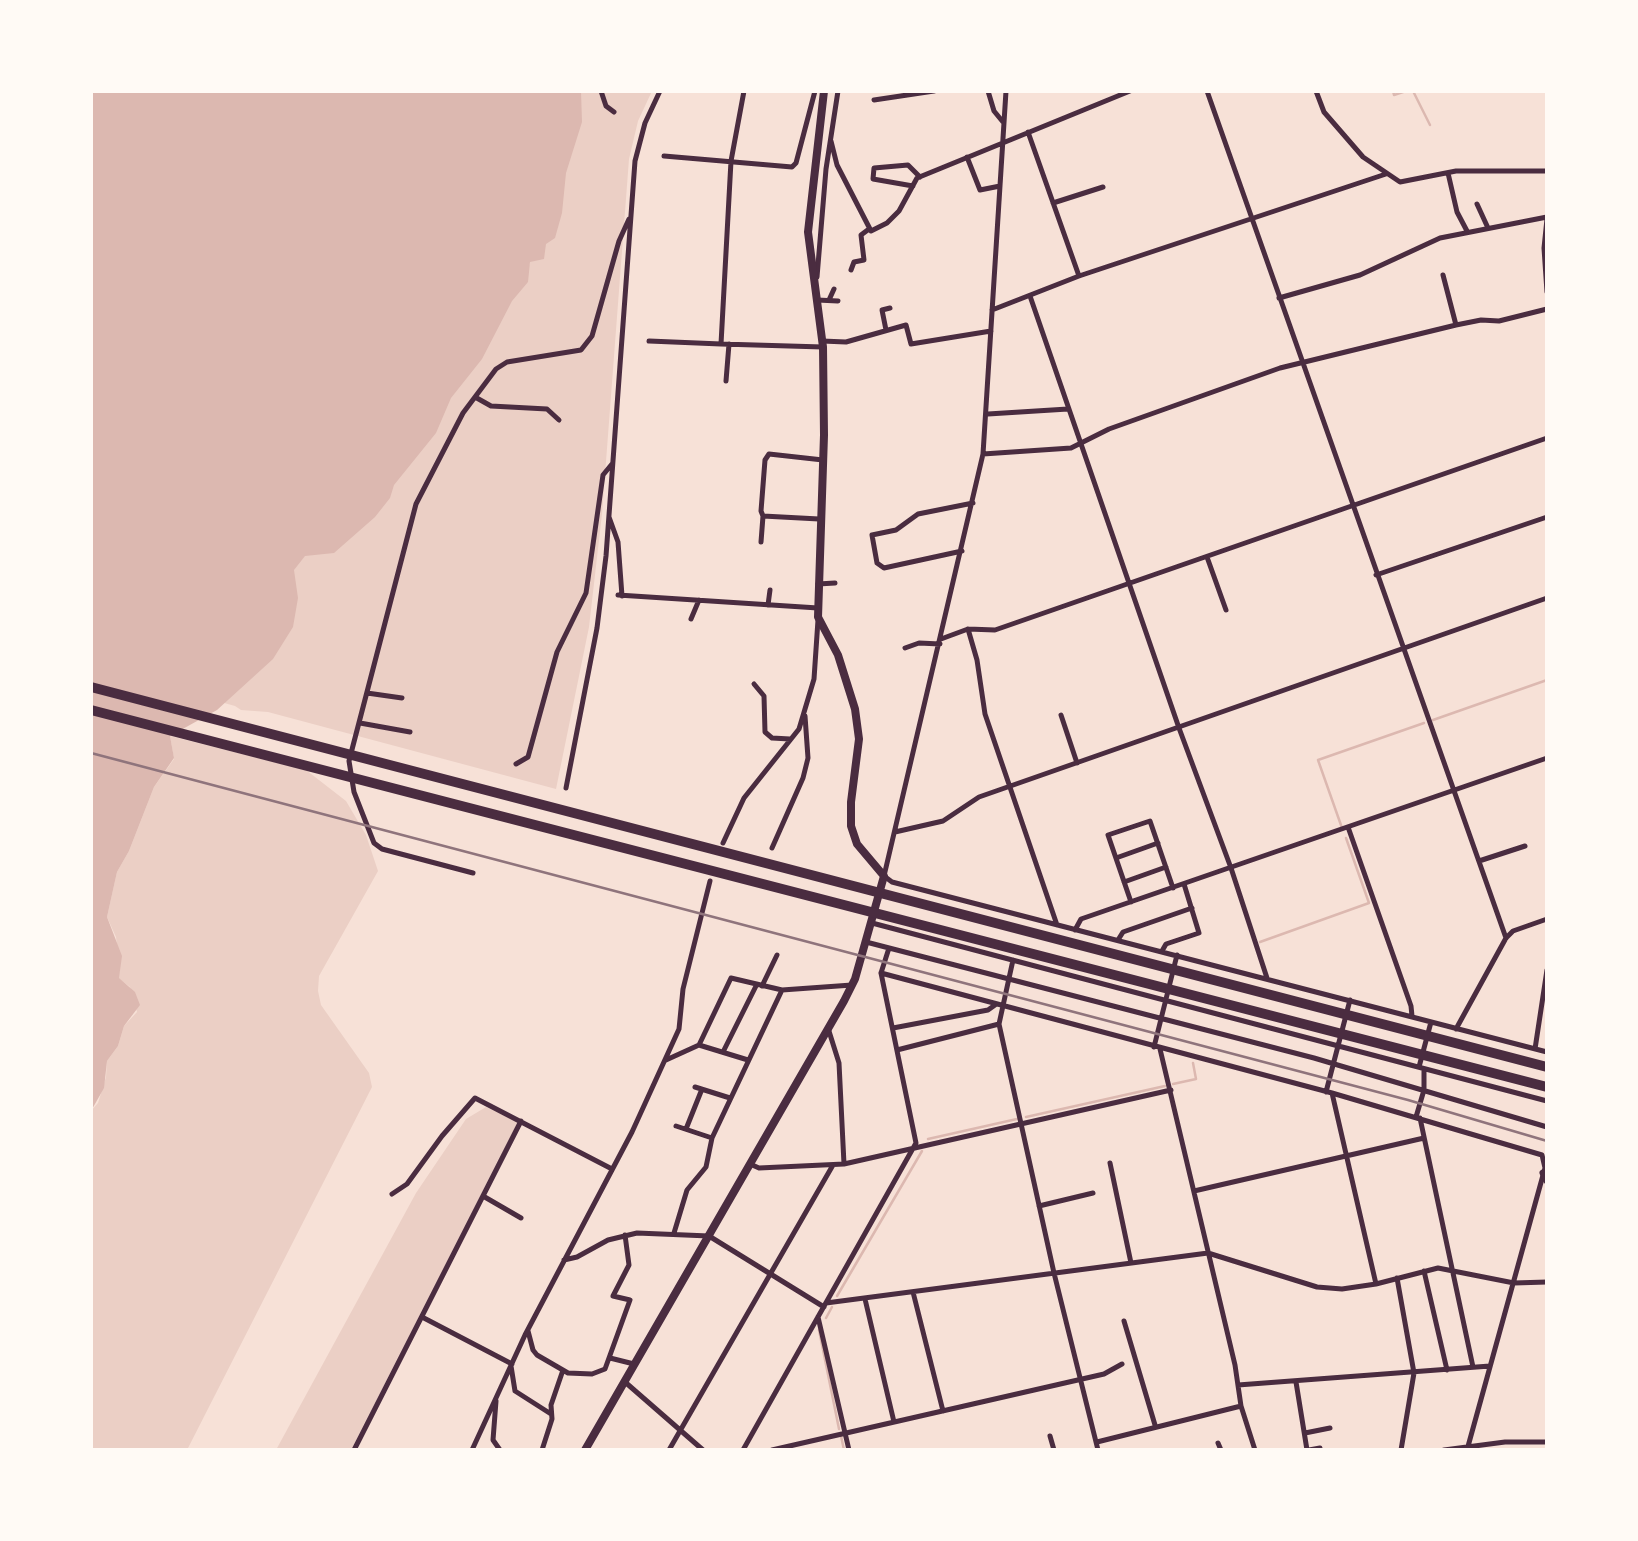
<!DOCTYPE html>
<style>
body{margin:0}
#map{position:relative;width:1638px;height:1541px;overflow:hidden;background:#f7e1d7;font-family:Ubuntu,sans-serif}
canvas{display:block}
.frame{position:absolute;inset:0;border:93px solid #fffaf5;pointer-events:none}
</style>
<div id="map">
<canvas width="1638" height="1541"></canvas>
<div class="frame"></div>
</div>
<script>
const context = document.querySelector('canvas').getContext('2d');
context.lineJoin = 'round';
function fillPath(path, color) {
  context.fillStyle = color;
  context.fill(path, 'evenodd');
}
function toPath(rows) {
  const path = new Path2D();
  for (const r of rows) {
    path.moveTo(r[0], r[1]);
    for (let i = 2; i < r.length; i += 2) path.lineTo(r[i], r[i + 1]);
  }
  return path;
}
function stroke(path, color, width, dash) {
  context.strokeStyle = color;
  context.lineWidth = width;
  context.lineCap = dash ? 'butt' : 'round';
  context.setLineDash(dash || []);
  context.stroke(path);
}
fillPath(toPath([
 [578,91,652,91,638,121,629,159,602,514,589,627,556,789,268,712,241,710,235,706,217,701,282,583,506,309,528,269],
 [170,736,306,770,346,801,366,835,378,871,319,976,318,991,321,1005,369,1073,372,1087,187,1450,91,1450,91,1111,98,1103,106,1077,107,1061,118,1046,124,1026,137,1012,130,987,118,978,120,970,116,937,107,917,117,872,129,851,154,787,174,759],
 [486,1107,518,1122,351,1450,276,1450,416,1193,466,1119]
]), '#ebcfc5');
fillPath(toPath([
 [91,91,581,91,582,122,566,173,562,213,555,238,546,244,544,259,530,262,528,282,512,301,482,359,451,398,436,433,394,485,390,498,375,517,334,553,305,556,294,570,298,598,293,627,273,659,217,710,170,736,174,758,154,787,129,851,117,872,107,917,122,956,119,978,135,992,140,1005,124,1026,118,1046,107,1061,104,1088,91,1111]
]), '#dcb8b0');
stroke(toPath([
 [1393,91,1394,95,1406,91],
 [1413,91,1430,125],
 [1433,720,1547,680],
 [1342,828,1318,760,1424,723],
 [1260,942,1369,903,1346,838],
 [1173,1084,1196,1079,1193,1063],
 [1026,1117,1165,1086],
 [928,1139,1017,1119],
 [837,1296,922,1151],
 [826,1318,832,1307],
 [819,1330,839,1429],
 [841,1436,844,1450]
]), '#dcb8b0', 2.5);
stroke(toPath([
 [601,91,606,106,614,112],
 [744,91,731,161,721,344,823,347],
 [988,91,994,111,1003,122],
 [1006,91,983,454,884,876,892,882,1547,1052],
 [1207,91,1506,938],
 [1316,91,1324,112,1363,157,1400,182,1456,171,1547,171],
 [874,100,934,91],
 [1028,132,1079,276],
 [831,141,837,165,871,231,887,223,899,211,917,178,1130,91],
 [664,156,792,167,796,163,815,91],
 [967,157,980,190,1000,186],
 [1448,173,1457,212,1467,231],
 [913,186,873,179,874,168,908,165,920,177],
 [1053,203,1103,187],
 [1477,204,1488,228],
 [1547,219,1544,248,1547,292],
 [851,270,854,262,864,260,861,235,869,229],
 [1443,275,1456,325],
 [817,277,826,169,838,91],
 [1030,296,1179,728,1231,868,1267,978],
 [1279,298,1360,275,1440,238,1547,217],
 [817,300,838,301],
 [829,300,834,289],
 [992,310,1079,276,1386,174],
 [886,330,882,310,890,308],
 [649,341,721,344],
 [822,341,846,342,906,325,911,344,991,331],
 [726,381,729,344],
 [475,397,491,406,547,409,559,420],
 [988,414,1068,409],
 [983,454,1071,448,1109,429,1280,368,1456,325,1481,320,1499,321,1547,309],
 [609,517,618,542,622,596],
 [819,519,763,516,761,511,765,460,769,454,823,460],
 [761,542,763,516],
 [962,551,884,568,877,563,872,535,896,530,918,514,973,503],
 [1207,557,1226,610],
 [1376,575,1547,517],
 [818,584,835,583],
 [618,595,818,608],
 [768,605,770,590],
 [691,619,699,600],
 [968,629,977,660,985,714,1057,925],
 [941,639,968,629,995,630,1547,438],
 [905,648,919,643,940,644],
 [754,684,764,696,765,732,772,738,790,739],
 [367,693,402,698],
 [1061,715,1077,763],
 [360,723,410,732],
 [516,764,528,757,557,652,586,593,603,475,612,464],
 [566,788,597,628,606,556,635,161,645,123,660,91],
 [1348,827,1411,1006,1412,1016],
 [895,832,943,821,979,797,1547,598],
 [723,843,744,798,799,729,814,679,818,620],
 [772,848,803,778,808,758,805,716],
 [1116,858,1158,843],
 [1479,861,1525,846],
 [473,873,382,849,374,843,354,792,349,761,416,504,463,413,496,369,507,362,581,350,592,336,619,241,629,219],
 [1124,882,1166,867],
 [1131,902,1108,835,1150,821,1173,888],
 [872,923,1547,1101],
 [1075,930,1081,919,1547,758],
 [1118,940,1123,932,1192,908],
 [866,942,1314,1058,1547,1127],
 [1162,951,1166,944,1199,933,1184,884],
 [1013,960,999,1024,1054,1273,1098,1450],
 [881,973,889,948],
 [762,986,777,955],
 [782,990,852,985],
 [828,1028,839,1063,844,1164],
 [893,1028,988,1010,995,1005],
 [1456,1029,1506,938,1513,931,1547,919],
 [1154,1047,1177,955],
 [1160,1049,1235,1365,1241,1406,1255,1450],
 [1535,1049,1547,970],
 [897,1050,999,1024],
 [723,1052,757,984],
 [666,1060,699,1045,748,1060],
 [1419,1067,1431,1022],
 [695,1087,730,1098],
 [1326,1092,1350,1000],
 [1332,1093,1376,1284],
 [1416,1117,1424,1090,1424,1069],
 [1420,1118,1473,1367],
 [676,1126,712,1138],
 [686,1129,702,1089],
 [1110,1163,1131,1263],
 [750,1164,759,1168,844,1164,1171,1090],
 [1194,1191,1424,1138],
 [392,1194,407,1184,442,1136,475,1098,612,1169],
 [483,1196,521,1218],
 [1039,1206,1093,1193],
 [674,1233,687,1190,706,1167,712,1138,782,990,731,978,699,1045],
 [564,1260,577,1257,608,1240,637,1233,709,1236,824,1307],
 [1424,1271,1447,1370],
 [1397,1278,1414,1373,1401,1450],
 [913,1292,943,1411],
 [865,1299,894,1422],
 [826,1303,1208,1253,1317,1287,1342,1289,1376,1284,1438,1268,1514,1283,1547,1282],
 [422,1317,512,1364],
 [818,1317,849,1450],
 [1124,1321,1155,1425],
 [528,1331,533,1350,537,1355,568,1373,592,1374,605,1369,630,1300,613,1296,629,1265,625,1235],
 [610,1358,634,1364],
 [511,1366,515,1391,551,1414],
 [625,1382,703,1450],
 [1296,1382,1307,1450],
 [1238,1385,1490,1366],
 [496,1401,493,1440,500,1450],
 [1305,1433,1330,1428],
 [1050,1436,1054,1450],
 [1097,1442,1241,1406],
 [1218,1443,1221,1450],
 [354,1450,521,1121],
 [472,1450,525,1335,632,1132,679,1029,683,989,710,881],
 [542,1450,552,1419,551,1405,563,1370],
 [669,1450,833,1165],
 [743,1450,916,1143,881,973,1332,1093,1542,1155,1545,1168,1467,1450],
 [772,1450,1104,1374,1122,1364],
 [1309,1450,1320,1448],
 [1444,1450,1505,1442,1547,1442]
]), '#4a2c40', 5);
stroke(toPath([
 [1543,1173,1547,1181]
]), '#4a2c40', 7);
stroke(toPath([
 [585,1450,844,1001,855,979,884,876,857,844,851,826,851,802,859,739,855,709,838,655,818,617,824,435,823,347,808,232,824,91]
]), '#4a2c40', 8);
stroke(toPath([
 [91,687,1547,1067],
 [91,710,1547,1087]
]), '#4a2c40', 10);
stroke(toPath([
 [91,753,1408,1100,1547,1141]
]), '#8f747c', 2.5);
</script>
